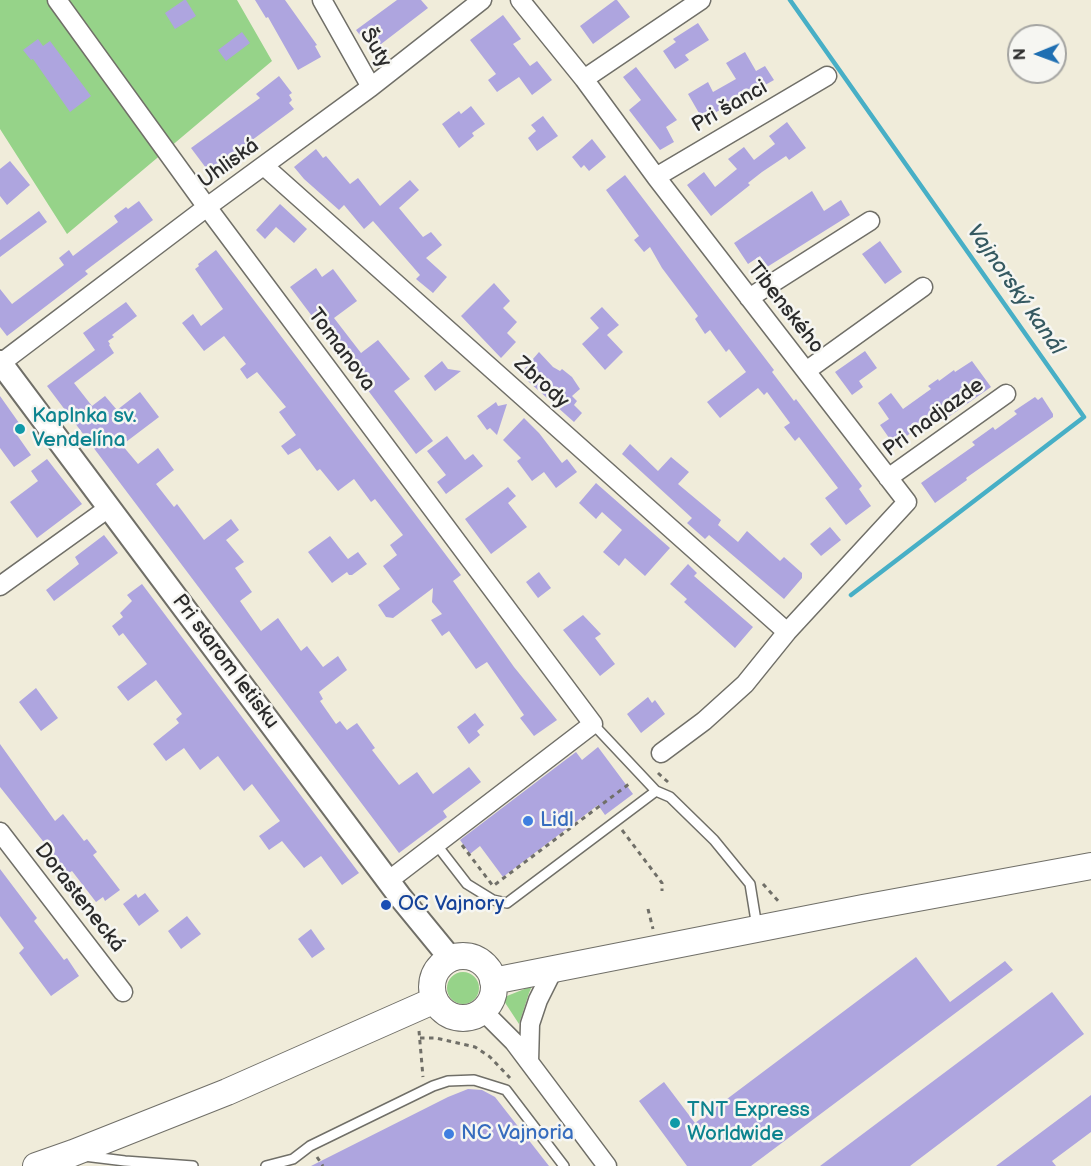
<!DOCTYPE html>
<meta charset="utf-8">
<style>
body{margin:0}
#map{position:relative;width:1091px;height:1166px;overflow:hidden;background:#f0ecda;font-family:"Balsamiq Sans",sans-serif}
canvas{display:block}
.north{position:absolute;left:1007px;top:24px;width:60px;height:60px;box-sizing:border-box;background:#f6f6f2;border:2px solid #a5a5a2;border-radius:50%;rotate:269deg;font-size:16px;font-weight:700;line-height:24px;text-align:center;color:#2b2b2b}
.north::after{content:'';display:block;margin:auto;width:21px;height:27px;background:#1f6fb2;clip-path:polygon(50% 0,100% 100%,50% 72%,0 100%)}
</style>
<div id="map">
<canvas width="1091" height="1166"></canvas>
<div class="north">N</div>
</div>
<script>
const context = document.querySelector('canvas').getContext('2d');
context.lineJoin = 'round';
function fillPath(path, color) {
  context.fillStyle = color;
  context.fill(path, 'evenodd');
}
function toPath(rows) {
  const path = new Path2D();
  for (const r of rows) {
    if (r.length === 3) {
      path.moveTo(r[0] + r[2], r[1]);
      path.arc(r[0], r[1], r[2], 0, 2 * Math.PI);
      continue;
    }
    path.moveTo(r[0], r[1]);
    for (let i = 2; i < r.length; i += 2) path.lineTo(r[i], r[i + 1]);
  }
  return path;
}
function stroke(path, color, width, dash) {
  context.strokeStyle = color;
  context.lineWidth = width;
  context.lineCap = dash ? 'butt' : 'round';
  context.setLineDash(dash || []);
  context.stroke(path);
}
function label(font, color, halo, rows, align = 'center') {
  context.font = font + ' "Balsamiq Sans",sans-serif';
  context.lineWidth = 5;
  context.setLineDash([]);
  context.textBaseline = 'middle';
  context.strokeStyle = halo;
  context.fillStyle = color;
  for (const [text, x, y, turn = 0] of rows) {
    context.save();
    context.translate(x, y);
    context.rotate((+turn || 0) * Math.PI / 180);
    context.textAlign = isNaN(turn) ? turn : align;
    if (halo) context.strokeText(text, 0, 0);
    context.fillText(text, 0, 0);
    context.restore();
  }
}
fillPath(toPath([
 [0,0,237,0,272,61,67,234,0,129],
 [463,988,16],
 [532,986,529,993,519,1024,502,998]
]), '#96d389');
stroke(toPath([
 [790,0,1084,417,851,595]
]), '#47afc6', 4.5);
fillPath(toPath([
 [184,0,186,0,196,16,175,29,165,13],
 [255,0,285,0,317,45,315,46,321,57,298,70,268,17,266,18],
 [397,0,421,0,428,8,372,51,356,30],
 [615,0,617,0,630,17,593,44,580,26],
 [503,15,521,39,513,44,530,66,537,61,552,80,532,95,519,77,497,92,488,80,496,74,470,40],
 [698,23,709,40,685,55,689,60,675,69,663,51,676,42,673,39],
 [242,32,250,43,226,61,218,50],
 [38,39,43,46,50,41,91,96,70,112,33,59,31,60,23,50],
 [745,52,756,71,765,66,774,80,758,89,756,86,722,106,723,108,703,120,688,94,708,82,713,92,736,79,726,63],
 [636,67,677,120,666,127,674,142,660,150,629,110,641,100,623,77],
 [279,76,292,93,289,95,292,100,289,103,294,109,209,172,191,148,260,98,256,94],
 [471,106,485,124,472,133,474,136,459,148,442,124,459,111,461,114],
 [543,116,558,136,537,151,528,138,536,131,531,125],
 [787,122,806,148,789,160,786,156,762,172,748,183,750,185,711,216,687,185,704,172,715,187,737,169,728,159,744,147,754,160,775,144,769,136],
 [592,139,606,157,589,171,584,165,581,168,572,157],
 [316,149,323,158,326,156,350,184,358,178,380,206,410,180,419,190,399,208,423,237,431,232,442,245,426,258,447,277,433,293,416,279,420,275,373,221,364,229,344,205,339,210,304,179,294,167],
 [10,161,30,185,7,205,0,196,0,169],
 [625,175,774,370,772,372,794,401,796,399,862,486,859,489,871,506,846,525,825,498,838,488,799,437,795,441,784,427,790,423,767,392,764,395,758,388,720,418,707,402,746,372,729,349,726,352,710,330,705,334,695,319,698,316,662,268,650,247,644,252,634,240,639,236,606,190],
 [812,191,824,211,841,200,850,215,767,267,760,256,748,264,734,243],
 [139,201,153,220,85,271,88,274,7,336,0,327,0,289,12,304,64,265,59,258,69,250,73,256,118,222,114,216,126,207,128,209],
 [280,204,307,229,294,243,276,227,265,239,256,230],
 [39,211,47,222,0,257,0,240],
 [880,241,902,272,885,284,862,254],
 [216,250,461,575,453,581,514,667,557,720,534,736,520,718,524,715,487,662,476,669,449,631,442,636,431,620,442,614,432,602,433,588,393,618,386,617,378,605,400,589,383,566,397,555,390,545,403,535,375,499,371,502,354,479,338,491,320,469,317,471,300,448,288,455,281,446,296,435,279,412,286,407,257,372,247,379,240,369,246,364,224,336,204,351,182,323,193,314,201,326,223,309,195,269,199,266,198,264],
 [316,268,322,277,333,269,357,301,334,318,361,353,378,340,410,379,394,391,433,441,416,454,290,287],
 [494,283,510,301,503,308,517,322,507,333,516,342,501,358,461,316],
 [126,302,137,316,112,335,114,337,108,341,110,344,109,345,114,353,74,383,92,406,105,396,117,410,140,392,159,417,122,445,138,464,158,448,174,470,156,484,174,507,177,504,204,540,231,519,239,530,226,540,244,562,235,568,252,592,240,601,261,631,278,618,301,651,307,646,323,667,338,656,347,670,319,692,323,699,320,701,336,724,340,721,347,730,357,723,375,748,372,750,399,785,417,772,433,794,469,767,481,782,443,811,447,817,399,853,47,386,95,350,83,333],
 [602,307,619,325,607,335,623,352,605,370,582,344,599,328,590,318],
 [865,351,877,368,859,381,863,387,852,395,835,372],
 [539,352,553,367,560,371,562,369,572,377,580,389,572,396,577,401,574,405,582,413,574,422,520,374],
 [442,361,448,369,461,371,435,391,424,376],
 [972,361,991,387,944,420,939,413,894,445,880,425,889,419,878,403,891,393,903,409,931,389,928,386,938,379,939,381,954,370,955,372],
 [0,396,24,430,17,435,31,455,14,467,0,448],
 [1035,397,1038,400,1042,397,1053,414,1053,417,966,478,967,480,935,503,921,483,975,445,972,442,993,427,995,430,1017,414,1014,411],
 [496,402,498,406,507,404,497,435,490,428,487,430,477,416],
 [524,418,539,433,562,463,567,459,577,472,556,488,544,472,532,481,517,461,521,458,503,440],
 [447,436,465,460,473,454,483,466,446,494,437,482,446,475,427,451],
 [630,444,658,471,671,457,689,472,678,484,721,520,718,525,738,542,747,531,780,561,784,557,802,573,802,578,784,599,709,535,705,539,687,523,692,518,622,454],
 [47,459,82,504,37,538,10,502,38,481,31,471],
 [596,483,670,548,645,576,625,558,619,566,603,552,622,530,602,512,596,519,579,503],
 [508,487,516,496,508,503,527,527,491,554,465,519],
 [830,527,841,540,821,556,810,544],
 [104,535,118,553,54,601,46,590,79,564,75,557],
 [330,536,348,559,358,552,367,564,352,575,349,575,347,572,332,583,308,552],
 [688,564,697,573,694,576,753,627,735,648,684,602,687,599,670,584],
 [539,572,551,588,538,598,526,582],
 [142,584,359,873,342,885,321,856,304,868,282,841,269,850,259,836,280,821,252,784,244,791,218,756,200,770,184,748,166,761,153,744,179,723,176,719,182,714,156,680,128,701,117,687,147,664,123,633,119,636,112,626,123,617,120,613,132,601,127,595],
 [583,615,601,634,595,638,615,664,600,676,563,630],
 [36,688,58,718,41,731,19,702],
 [648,697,652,703,655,700,665,714,641,733,627,714],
 [475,713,484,725,477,731,480,735,469,744,457,727],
 [0,744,55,821,63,814,84,841,87,839,97,852,93,855,120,890,105,901,103,897,96,902,72,871,67,874,49,851,50,850,0,787],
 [598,747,633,794,605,815,598,805,503,877,480,846,470,854,460,840,564,761,576,752,582,760],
 [0,869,37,918,34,921,64,960,67,958,79,976,51,996,19,953,24,948,0,916],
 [145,893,159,911,139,926,123,904,136,894,138,898],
 [187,916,201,934,181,949,168,931],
 [311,929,325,949,312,958,298,939],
 [916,957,950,1002,1005,961,1013,970,751,1166,687,1166,639,1101,664,1082,695,1123],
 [1052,992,1084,1034,910,1166,820,1166],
 [468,1089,482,1090,495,1097,549,1166,311,1166,448,1097],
 [1091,1095,1091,1132,1052,1161,1056,1166,996,1166]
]), '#aea5df');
const service = toPath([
 [593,724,656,791],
 [436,844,467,884,493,900,507,903,656,791,670,797,714,840,750,884,757,927],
 [84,1156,125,1161,193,1166],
 [266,1166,293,1159,310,1146,433,1086,448,1081,474,1080,506,1090,564,1166]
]);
const minor = toPath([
 [57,0,201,199,593,724,388,881],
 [322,0,371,87],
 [520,0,584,79,656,177,907,502,787,632,745,684,704,721,661,753],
 [584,79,701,0],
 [264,166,787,632],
 [656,177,827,76],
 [749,298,870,221],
 [1,363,207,207,371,87,482,0],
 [806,371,923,287],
 [888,478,1006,394],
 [0,586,110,507],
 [0,832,123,992],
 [483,1011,514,1042,607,1166],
 [529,1062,530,1024,538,1000,553,970]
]);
const tertiary = toPath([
 [0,362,401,898,451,959]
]);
const secondary = toPath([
 [463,987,31],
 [493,981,863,908,1091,866],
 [36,1166,73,1153,227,1092,435,1000]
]);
stroke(service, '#706f68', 12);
stroke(minor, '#706f68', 21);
stroke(tertiary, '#706f68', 26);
stroke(secondary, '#706f68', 28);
stroke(toPath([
 [658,773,668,782],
 [622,830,662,883,662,891],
 [462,845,493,886,629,784],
 [763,884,780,903],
 [648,909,653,929],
 [419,1031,423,1077],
 [420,1038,436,1038,475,1047,490,1057,510,1078],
 [317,1157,323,1166]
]), '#706f68', 3, [4.5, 4.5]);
stroke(service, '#fff', 9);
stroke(minor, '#fff', 18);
stroke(tertiary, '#fff', 22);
stroke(secondary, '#fff', 26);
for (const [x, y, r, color] of [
 [20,429,6,"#0f9aa8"],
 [528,821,6,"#3f7fe0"],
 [386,905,6,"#1a4fb4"],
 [675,1123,6,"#0f9aa8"],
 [449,1134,6,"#3f7fe0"]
]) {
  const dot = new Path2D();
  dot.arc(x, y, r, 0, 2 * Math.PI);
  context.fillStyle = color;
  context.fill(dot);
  stroke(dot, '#f6f6f2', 2);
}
label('21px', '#2b2b2b', '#f6f6f2', [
 ["Šuty",375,48,60],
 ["Pri šanci",730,107,-30],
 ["Uhliská",229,164,-36],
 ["Tibenského",785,308,52],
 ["Tomanova",341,350,53],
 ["Zbrody",541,383,42],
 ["Pri nadjazde",934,418,-36],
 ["Pri starom letisku",225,662,53],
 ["Dorastenecká",79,898,52]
]);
label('21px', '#0d838f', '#f6f6f2', [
 ["Kaplnka sv.",32,417],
 ["Vendelína",32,441],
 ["TNT Express",687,1111],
 ["Worldwide",687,1135]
], 'left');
label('21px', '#366cbe', '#f6f6f2', [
 ["Lidl",540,821],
 ["NC Vajnoria",461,1134]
], 'left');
label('21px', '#164399', '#f6f6f2', [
 ["OC Vajnory",398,905]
], 'left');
label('italic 22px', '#355961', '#f6f6f2', [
 ["Vajnorský kanál",1015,290,55]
]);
</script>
